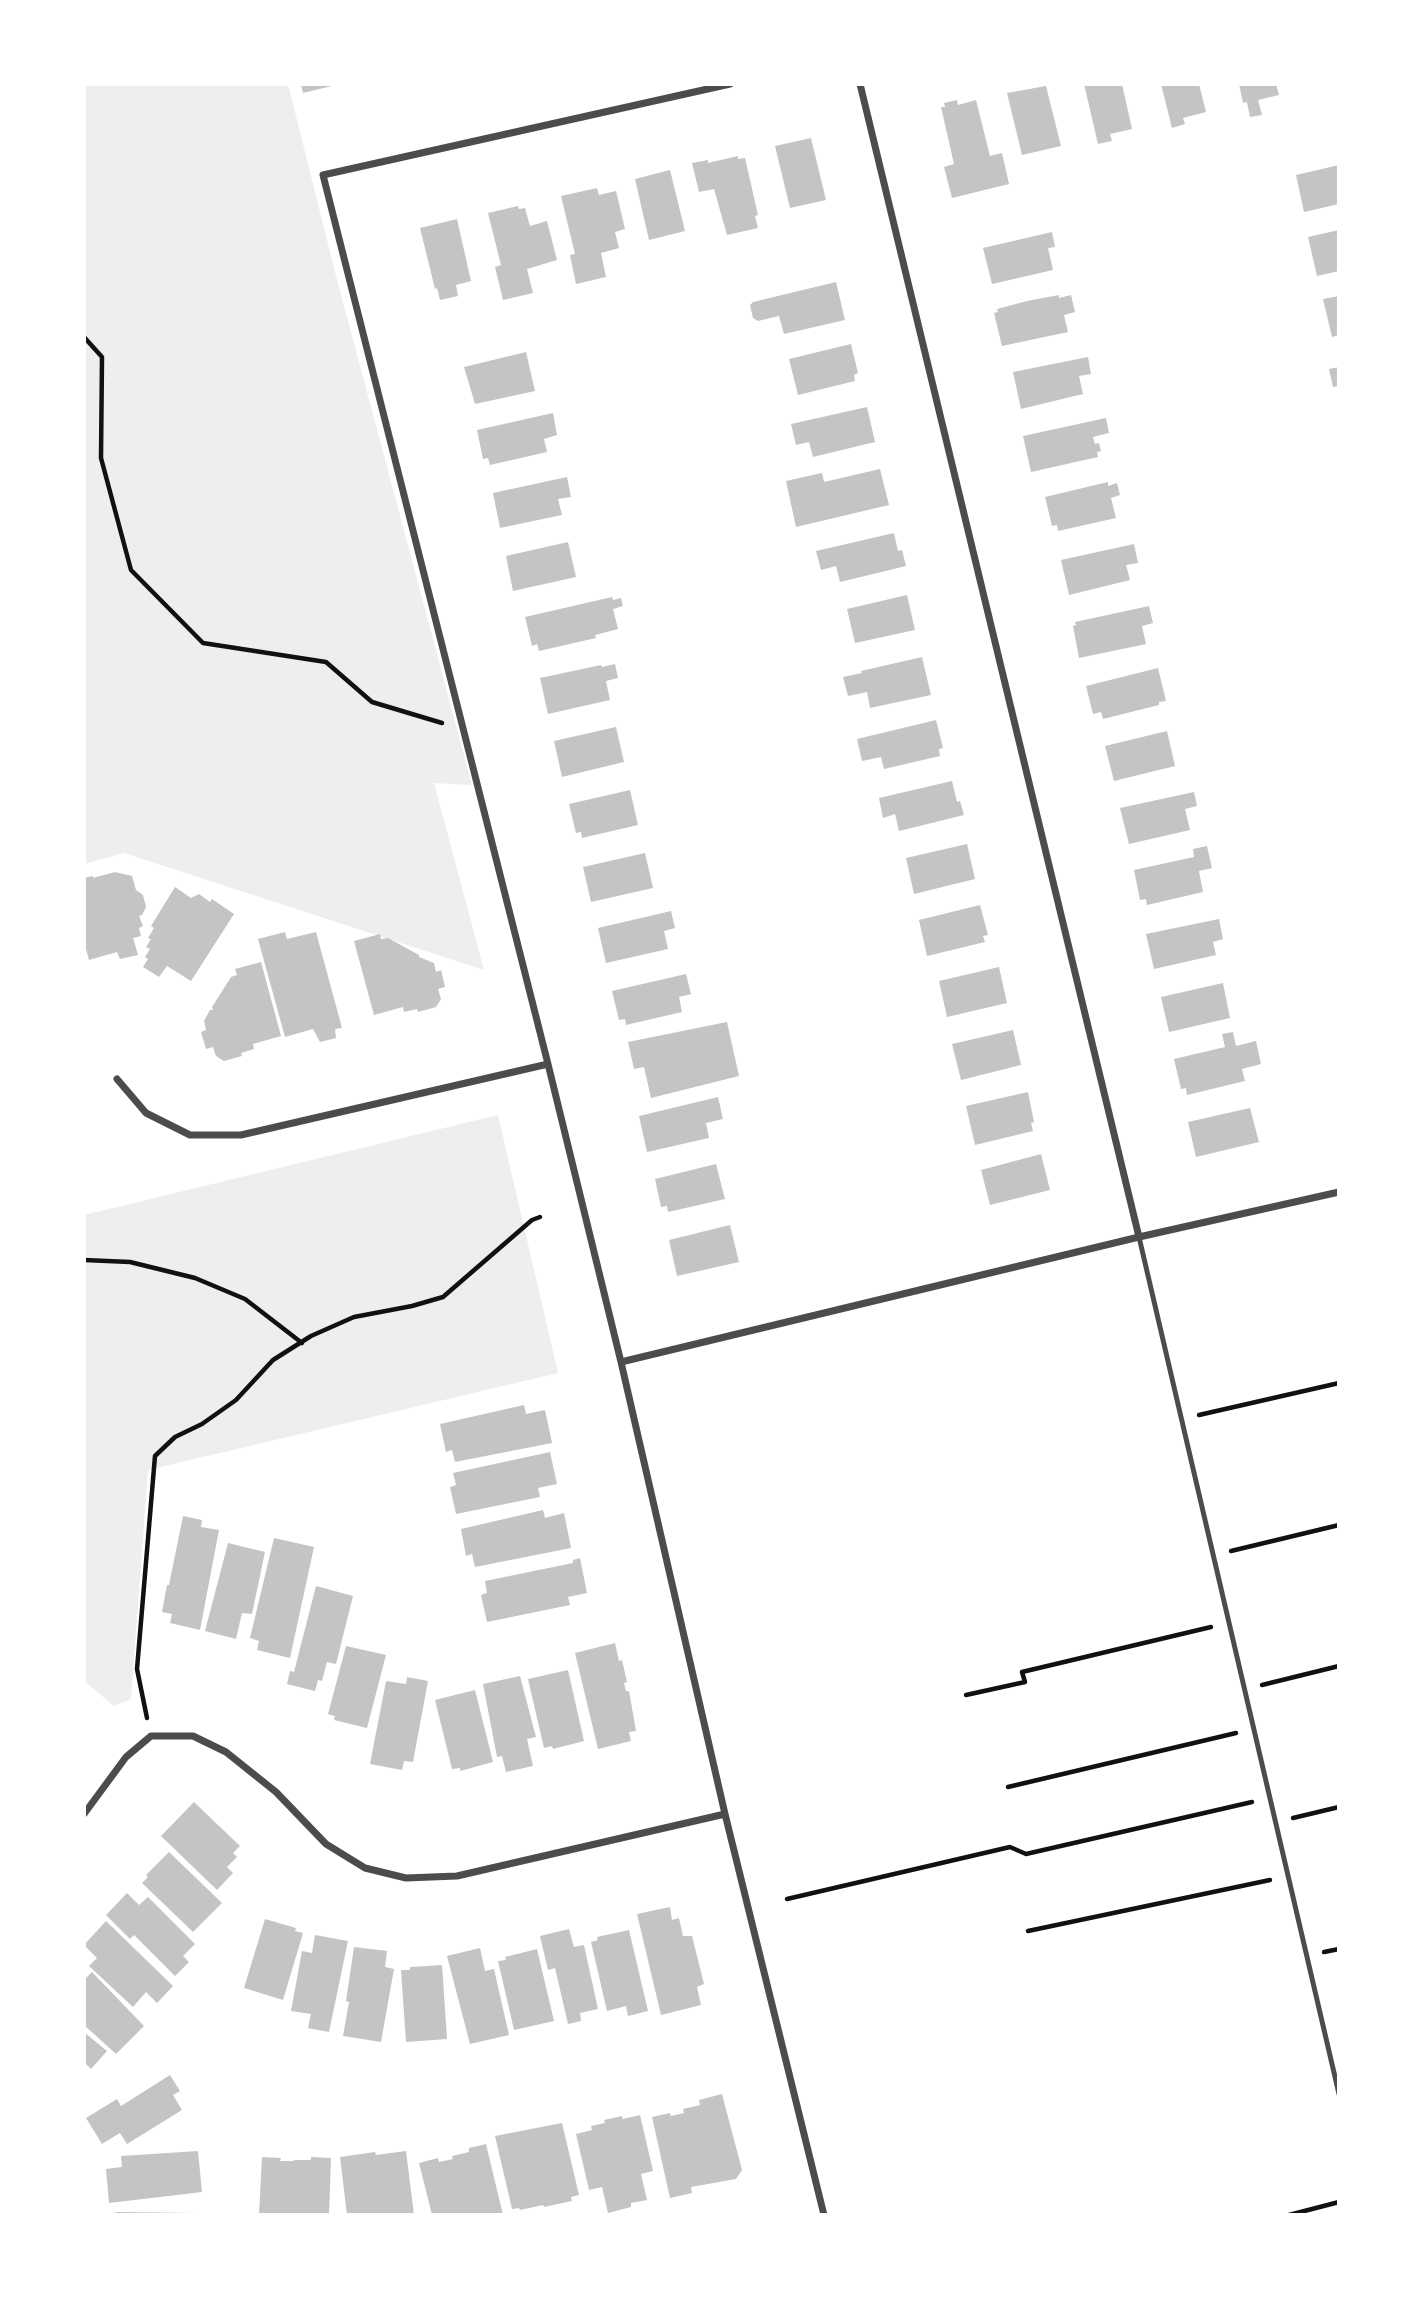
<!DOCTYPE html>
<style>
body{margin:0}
#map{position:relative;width:1423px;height:2299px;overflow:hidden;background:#fff;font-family:"Archivo Narrow",sans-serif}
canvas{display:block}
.frame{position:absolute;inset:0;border:86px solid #fff;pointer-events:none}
</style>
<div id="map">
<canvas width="1423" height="2299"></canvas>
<div class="frame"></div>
</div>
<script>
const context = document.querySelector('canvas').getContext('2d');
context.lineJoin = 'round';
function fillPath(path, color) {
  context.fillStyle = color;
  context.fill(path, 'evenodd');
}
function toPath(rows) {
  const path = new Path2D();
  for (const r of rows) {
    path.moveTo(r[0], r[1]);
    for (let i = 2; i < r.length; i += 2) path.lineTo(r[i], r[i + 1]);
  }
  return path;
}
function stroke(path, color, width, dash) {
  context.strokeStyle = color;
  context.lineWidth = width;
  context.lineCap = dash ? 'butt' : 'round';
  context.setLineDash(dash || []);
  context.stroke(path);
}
fillPath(toPath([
 [84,84,288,84,336,276,472,785,434,783,484,970,124,853,84,864],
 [498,1115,558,1373,148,1470,131,1699,114,1706,84,1681,84,1215]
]), '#eee');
fillPath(toPath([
 [301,84,336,84,336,85,303,93],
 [1084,84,1122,84,1132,129,1110,134,1112,141,1098,144],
 [1161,84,1199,84,1206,112,1183,118,1185,124,1172,128],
 [1239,84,1276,84,1279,95,1258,100,1262,115,1250,117,1247,102,1243,103],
 [1046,86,1061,146,1022,155,1007,93],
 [957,100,958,105,976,100,990,156,1002,153,1009,184,952,198,944,167,954,164,941,107,945,107,944,103],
 [811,138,826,200,790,208,775,146],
 [738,156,738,159,745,158,758,215,755,216,758,228,727,235,714,189,699,192,692,163,708,160,708,163],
 [1339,165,1339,204,1304,212,1296,175],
 [670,170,685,231,649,240,635,179],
 [597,188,599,195,616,191,625,229,615,232,619,248,601,253,606,277,576,284,570,255,575,254,561,196],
 [518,206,519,209,525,208,530,226,547,221,557,260,527,269,533,293,503,300,495,267,501,265,488,213],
 [457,219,471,281,456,285,458,296,440,300,437,288,435,289,420,228],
 [1339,230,1339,271,1317,276,1308,237],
 [1052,232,1055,247,1048,248,1053,270,992,284,983,248],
 [836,282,845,320,784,334,779,316,758,321,753,318,750,305,753,302],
 [1059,295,1059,298,1071,295,1075,312,1064,315,1068,332,1002,346,994,313,998,312,997,309,1027,301],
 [1339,296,1339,335,1332,337,1323,299],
 [851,344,858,373,854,375,855,381,798,395,789,359],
 [526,352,535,391,475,404,464,367],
 [1088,357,1091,374,1079,376,1083,394,1021,409,1013,372],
 [1339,367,1339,386,1333,387,1329,369],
 [867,407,875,442,813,457,809,442,796,445,791,424],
 [553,413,557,435,544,439,547,452,490,465,488,458,483,459,477,430],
 [1106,418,1109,433,1093,437,1095,444,1099,443,1101,451,1097,452,1098,457,1031,472,1023,436],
 [880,469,889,505,796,527,786,481,822,473,824,482],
 [567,477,571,497,558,499,562,515,500,528,493,493],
 [1108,482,1108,486,1117,483,1120,495,1111,498,1116,518,1058,531,1057,525,1052,526,1045,497],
 [894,533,898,551,902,550,906,566,840,582,836,566,821,570,816,551],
 [568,542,576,577,513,591,506,556],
 [1134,544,1138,563,1126,565,1130,580,1069,595,1061,560],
 [907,595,915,630,855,643,847,609],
 [612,597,613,600,621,598,623,606,613,609,618,629,595,635,596,638,539,651,537,644,532,646,525,617],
 [1149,606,1153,623,1142,626,1146,644,1079,658,1073,626,1076,625,1075,622],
 [922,657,931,695,870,708,867,692,848,696,843,677,862,673,861,671],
 [615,664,618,678,606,681,610,700,548,714,540,678,601,665,602,667],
 [1158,668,1166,701,1159,702,1159,705,1103,719,1101,712,1093,714,1086,686],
 [936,720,943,748,939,749,940,756,884,769,881,757,862,761,857,739],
 [616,727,624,762,562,777,554,741],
 [1167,731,1175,766,1114,781,1105,746],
 [952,781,957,802,960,801,964,815,899,831,895,814,883,818,879,798],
 [630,790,638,825,582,838,581,832,576,833,569,804],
 [1194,792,1197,806,1185,809,1190,830,1129,844,1120,808],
 [967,844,975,879,914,894,906,858],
 [1207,846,1212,868,1199,871,1203,892,1147,905,1146,899,1140,900,1134,870,1194,857,1193,849],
 [645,853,653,888,591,902,583,867],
 [115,872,132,876,136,890,143,895,146,907,142,915,139,916,143,926,139,928,141,936,133,938,138,955,120,959,117,952,89,960,84,942,84,878,93,876,93,878],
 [175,887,191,898,199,894,210,902,212,899,234,914,191,981,167,966,159,977,143,967,148,959,145,957,150,949,146,947,151,939,148,938,154,928,151,926],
 [980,905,988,935,983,936,985,942,927,956,919,920],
 [671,911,675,928,664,931,668,949,606,963,598,928],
 [1219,919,1223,939,1213,942,1216,955,1154,969,1146,934],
 [285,932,287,939,316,932,342,1028,335,1029,336,1038,320,1042,313,1029,285,1037,258,939],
 [380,934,381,939,388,938,419,955,419,957,434,963,436,972,441,970,445,987,438,989,441,999,436,1007,418,1012,417,1009,404,1012,403,1007,374,1015,354,941],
 [261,962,281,1036,253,1044,254,1049,241,1053,242,1056,224,1061,216,1056,213,1047,206,1049,201,1032,206,1030,204,1021,210,1010,213,1010,212,1007,231,977,237,975,235,969],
 [999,967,1007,1003,947,1017,939,981],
 [686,974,691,994,679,997,682,1012,626,1025,625,1019,619,1020,612,991],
 [1223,983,1230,1018,1169,1032,1161,997],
 [727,1022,739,1076,651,1098,644,1067,634,1069,628,1042],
 [1013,1030,1021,1065,961,1080,952,1044],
 [1233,1032,1236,1046,1256,1041,1261,1064,1242,1069,1245,1081,1187,1095,1186,1088,1181,1089,1174,1059,1225,1047,1222,1034],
 [1028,1092,1034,1122,1031,1123,1033,1131,975,1145,966,1106],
 [718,1097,723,1119,706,1123,709,1138,647,1152,639,1116],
 [1250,1108,1259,1142,1196,1157,1188,1122],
 [1041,1154,1050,1190,990,1205,981,1170],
 [716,1164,725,1199,668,1212,667,1206,661,1207,655,1179],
 [730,1225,739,1262,677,1276,669,1240],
 [524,1405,526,1414,545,1410,552,1443,455,1462,452,1450,446,1452,440,1424],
 [550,1452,557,1484,538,1488,540,1497,456,1514,450,1487,456,1485,453,1473],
 [543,1510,545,1518,564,1513,571,1548,475,1567,472,1554,466,1556,461,1529],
 [183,1516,202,1520,201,1527,219,1530,200,1630,170,1623,172,1614,162,1612,167,1585,169,1585],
 [274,1538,314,1547,290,1658,257,1650,259,1641,250,1638],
 [228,1543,265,1552,252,1614,242,1613,236,1639,205,1631],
 [580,1558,587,1593,568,1597,570,1605,487,1622,481,1595,487,1593,485,1581,573,1563,573,1560],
 [316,1586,353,1596,336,1664,327,1662,322,1681,318,1680,315,1691,287,1684,290,1671,294,1672],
 [615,1643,619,1661,622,1660,627,1682,624,1683,626,1691,629,1691,636,1731,629,1732,631,1741,598,1749,575,1653],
 [346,1646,386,1655,367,1728,334,1720,335,1716,328,1714],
 [568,1670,584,1741,553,1749,552,1746,544,1748,528,1679],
 [520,1676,536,1737,527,1739,533,1766,506,1772,502,1756,497,1757,483,1684],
 [407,1677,428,1681,413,1762,404,1761,402,1770,370,1764,386,1681,406,1684],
 [475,1690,493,1762,460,1771,460,1768,452,1769,435,1700],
 [194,1802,240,1846,233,1853,237,1857,227,1867,233,1873,217,1890,161,1836],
 [169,1852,222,1903,193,1932,142,1883,148,1877,146,1875],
 [127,1893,139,1905,148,1897,195,1944,183,1956,189,1962,175,1976,134,1935,130,1939,106,1915],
 [670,1907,672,1920,679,1918,683,1936,692,1936,704,1984,697,1987,701,2005,661,2015,637,1914],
 [265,1919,296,1928,295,1931,303,1933,283,2000,244,1988],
 [106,1921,173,1986,157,2003,146,1992,133,2007,89,1966,97,1958,84,1945],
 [569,1929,574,1947,584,1945,598,2009,580,2013,581,2021,568,2024,555,1968,548,1970,540,1936],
 [629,1930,648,2011,628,2016,626,2006,607,2011,591,1942,598,1940,597,1937],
 [315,1935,348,1941,329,2032,308,2028,311,2014,291,2011,302,1951,312,1953],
 [354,1947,387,1951,385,1967,394,1969,381,2042,343,2036,349,2002,346,2001],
 [480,1948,485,1971,494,1969,509,2035,470,2044,447,1956],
 [537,1949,554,2021,514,2030,498,1961,506,1960,505,1957],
 [442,1965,447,2039,406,2042,401,1970,410,1970,410,1967],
 [92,1972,144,2026,116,2054,84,2025,84,1980],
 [84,2032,107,2051,91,2069,86,2064,84,2067],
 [170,2075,180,2091,173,2095,182,2110,127,2144,120,2133,102,2144,86,2118,117,2099,121,2106],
 [722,2094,742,2170,736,2179,691,2187,692,2193,670,2198,652,2117,670,2113,671,2116,684,2113,683,2109,700,2105,699,2100],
 [640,2115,653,2171,641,2174,647,2200,631,2203,631,2207,608,2213,602,2187,589,2190,576,2134,592,2130,591,2126,605,2123,604,2120,622,2116,623,2119],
 [562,2123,579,2195,571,2197,572,2201,544,2207,543,2205,520,2210,519,2208,512,2209,495,2136],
 [486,2144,503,2215,432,2215,419,2163,438,2158,439,2162,453,2159,452,2156,469,2152,469,2148],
 [198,2151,202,2192,109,2203,106,2169,122,2167,121,2156],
 [406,2151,414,2215,347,2215,340,2157,375,2152,376,2155],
 [262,2157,281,2158,280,2161,294,2161,294,2160,311,2160,311,2157,331,2158,329,2215,259,2215],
 [116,2212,201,2213,201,2215,114,2215]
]), '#c4c4c4');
stroke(toPath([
 [84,337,102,357,101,458,131,570,203,643,326,662,372,702,442,723],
 [84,1260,130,1262,195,1278,245,1299,302,1343],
 [1199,1415,1339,1383],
 [1231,1551,1339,1525],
 [1262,1685,1339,1666],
 [966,1695,1025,1682,1022,1672,1211,1627],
 [147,1718,137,1669,155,1456,175,1437,202,1424,236,1400,273,1360,311,1336,354,1317,412,1306,443,1297,532,1220,540,1217],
 [1008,1787,1236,1733],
 [1293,1818,1339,1807],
 [787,1899,1010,1847,1026,1854,1252,1802],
 [1028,1931,1270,1880],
 [1324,1952,1339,1949],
 [1289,2215,1339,2202]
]), '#111', 4.5);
stroke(toPath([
 [1139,1237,1339,2094]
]), '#4c4c4c', 5);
stroke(toPath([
 [730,84,323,175,548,1064,621,1362,725,1814,824,2215],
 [860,84,1139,1237],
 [117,1079,146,1113,190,1135,241,1135,548,1064],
 [621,1362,1139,1237,1339,1192],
 [84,1814,126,1757,151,1736,193,1736,226,1752,276,1792,326,1844,365,1868,406,1878,457,1876,725,1814]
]), '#4c4c4c', 7);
</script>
